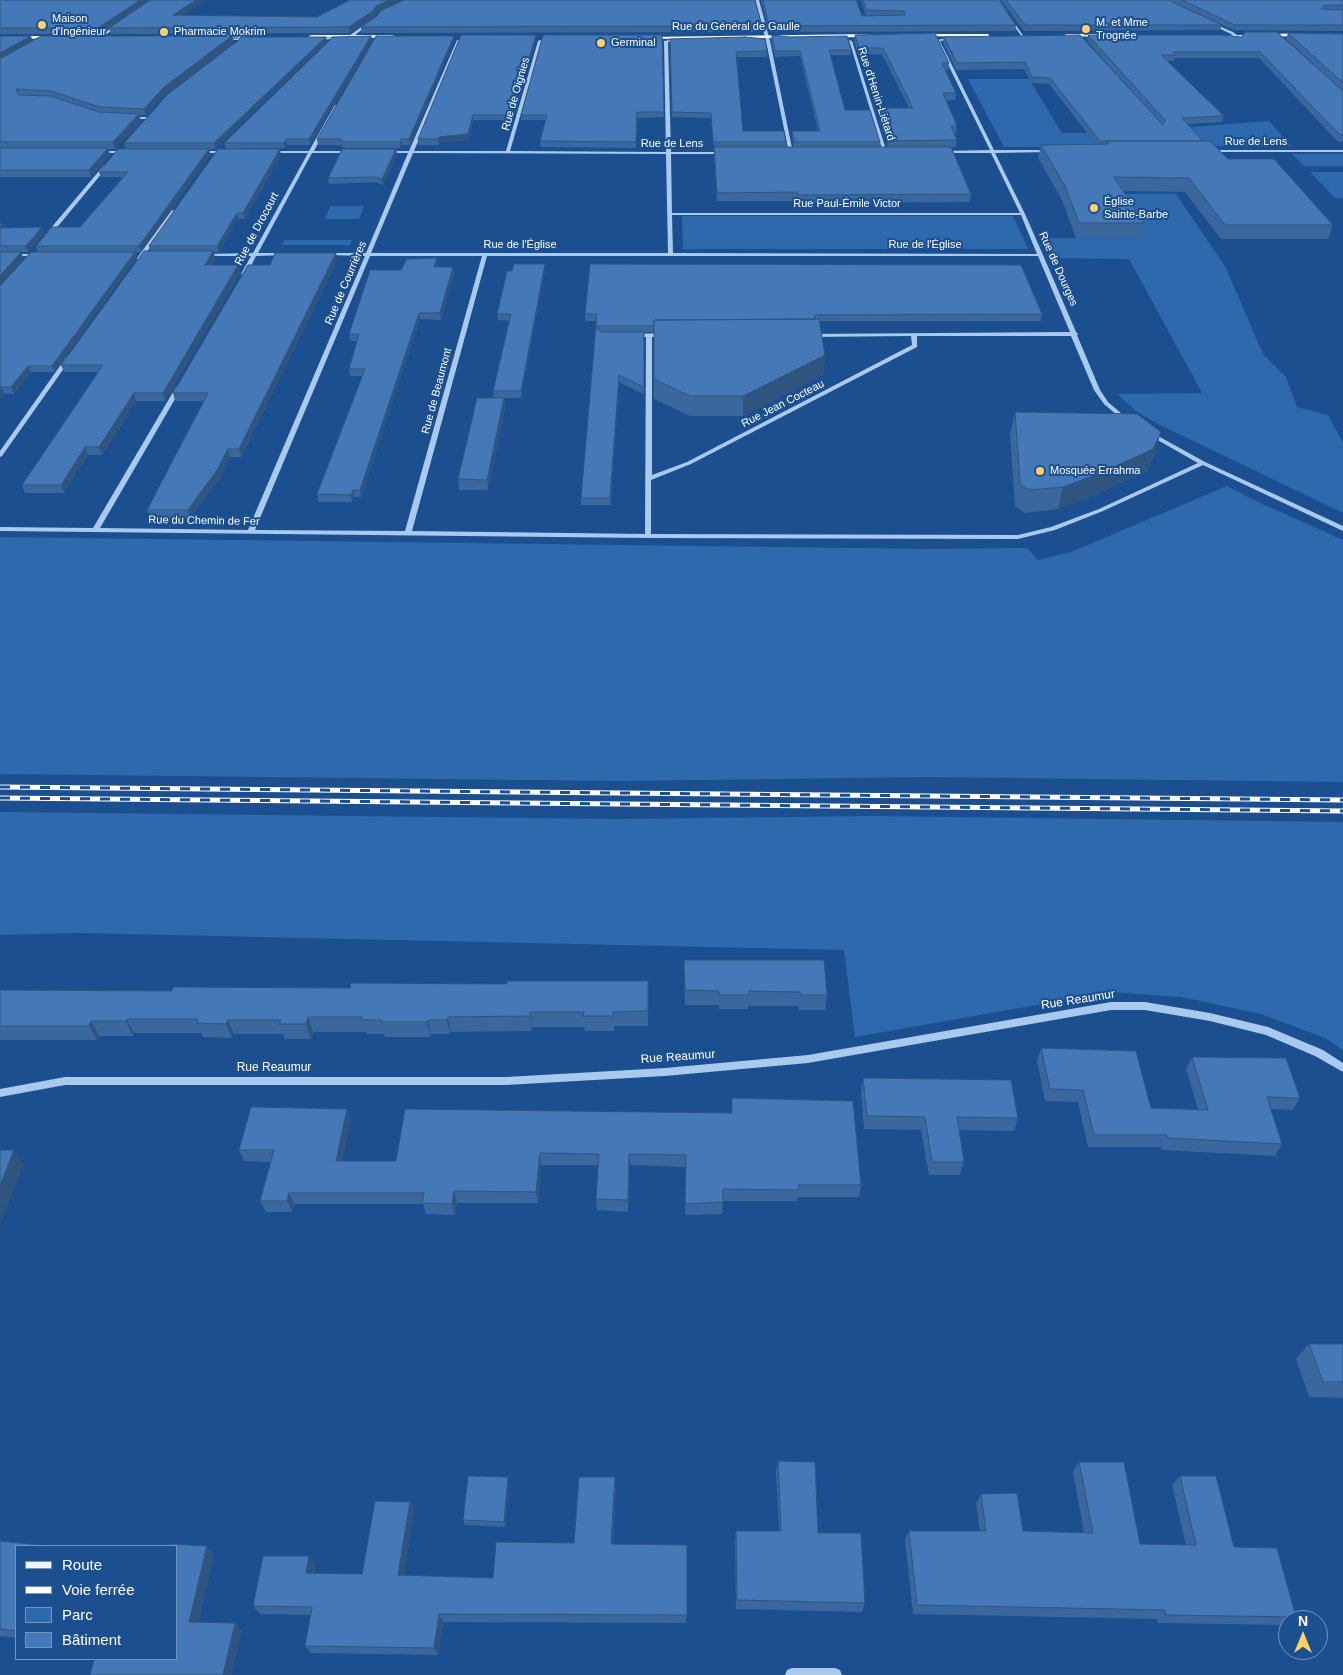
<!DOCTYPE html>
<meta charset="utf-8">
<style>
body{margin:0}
#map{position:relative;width:1343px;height:1675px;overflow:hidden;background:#1b4f8f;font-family:Arial,sans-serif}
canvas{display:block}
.legend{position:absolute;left:15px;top:1545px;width:162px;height:115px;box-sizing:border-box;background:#1b4f8f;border:1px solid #7695bc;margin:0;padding:6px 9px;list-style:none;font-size:15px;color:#fff}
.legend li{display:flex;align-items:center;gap:10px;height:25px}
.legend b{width:25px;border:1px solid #7695bc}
.north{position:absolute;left:1278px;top:1610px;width:50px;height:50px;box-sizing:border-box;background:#1b4f8f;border:1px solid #7695bc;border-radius:50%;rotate:0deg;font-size:14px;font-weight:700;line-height:20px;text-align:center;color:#fff}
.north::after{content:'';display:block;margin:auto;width:18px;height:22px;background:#ffd166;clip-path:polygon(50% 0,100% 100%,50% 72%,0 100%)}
</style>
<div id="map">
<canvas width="1343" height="1675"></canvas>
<ul class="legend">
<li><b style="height:6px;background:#f0f6ff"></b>Route</li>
<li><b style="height:6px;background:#fff"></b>Voie ferrée</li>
<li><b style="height:14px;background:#2e69ad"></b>Parc</li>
<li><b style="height:14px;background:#4478b7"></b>Bâtiment</li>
</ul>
<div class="north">N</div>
</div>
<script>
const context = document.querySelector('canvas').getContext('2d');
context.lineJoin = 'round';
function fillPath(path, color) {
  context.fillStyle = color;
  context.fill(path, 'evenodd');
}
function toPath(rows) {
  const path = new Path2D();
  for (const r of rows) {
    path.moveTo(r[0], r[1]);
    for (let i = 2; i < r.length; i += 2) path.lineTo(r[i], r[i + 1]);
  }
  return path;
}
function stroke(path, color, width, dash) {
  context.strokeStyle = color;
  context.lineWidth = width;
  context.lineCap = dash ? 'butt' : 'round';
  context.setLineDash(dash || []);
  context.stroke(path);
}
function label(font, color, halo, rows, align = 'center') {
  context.font = font + ' Arial,sans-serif';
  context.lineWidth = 4;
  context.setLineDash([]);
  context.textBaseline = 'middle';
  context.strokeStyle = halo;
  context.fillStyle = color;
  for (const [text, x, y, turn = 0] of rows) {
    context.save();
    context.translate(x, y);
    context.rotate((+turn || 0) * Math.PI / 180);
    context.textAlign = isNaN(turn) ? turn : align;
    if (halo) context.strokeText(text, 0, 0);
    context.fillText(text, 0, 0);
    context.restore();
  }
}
fillPath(toPath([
 [968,79,1029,79,1062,133,1114,133,1269,121,1291,146,1004,147],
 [1292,154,1343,154,1343,166,1304,166],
 [1310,172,1343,172,1343,198,1335,198],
 [1113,194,1176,194,1226,268,1263,354,1286,377,1297,407,1328,415,1343,443,1343,513,1156,423,1136,411,1117,394,1202,393,1129,259,1053,258,1044,238,1140,238],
 [330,206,364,206,359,219,325,219],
 [682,216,1013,216,1028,249,683,249],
 [284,240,352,240,350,245,281,245],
 [1227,486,1258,502,1343,540,1343,782,928,777,618,781,0,774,0,537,932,549,1027,548,1038,560,1071,552],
 [0,812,620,819,873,816,1343,822,1343,1050,1325,1038,1261,1014,1181,997,1110,992,855,1037,844,950,80,933,0,935]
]), '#2e69ad');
fillPath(toPath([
 [755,0,759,0,770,41,793,153,791,154,789,153,766,41,755,0],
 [995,0,999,0,1024,37,1022,37,995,0],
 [368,22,371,23,351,38,315,40,313,39,349,36,368,22],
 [1210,22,1233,32,1243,40,1240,41,1231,34,1210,24,1210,22],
 [117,24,120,25,101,38,99,38,99,36,117,24],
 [955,37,956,39,940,41,994,150,1050,150,1052,151,1050,152,995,153,1025,214,1043,255,1076,332,1078,334,1077,335,1100,390,1108,402,1129,420,1124,421,1104,404,1094,390,1071,336,917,336,917,347,691,464,651,480,651,534,1018,535,1051,527,1099,509,1198,463,1147,434,1147,432,1149,431,1205,462,1343,526,1343,531,1203,465,1103,511,1055,530,1018,539,648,538,0,531,0,527,93,528,176,387,179,385,182,387,100,528,248,530,365,256,326,255,324,254,326,253,366,253,408,153,386,153,384,152,386,151,409,151,457,40,460,41,414,151,506,151,538,41,540,40,542,41,510,151,666,152,664,41,681,38,682,40,668,42,671,152,725,152,727,153,725,154,671,154,672,213,1020,213,991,153,943,153,941,152,943,151,990,150,936,40,955,37],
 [413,153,666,154,668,253,371,253,413,153],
 [672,215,1021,215,1037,254,673,253,672,215],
 [370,256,482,256,405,531,255,530,370,256],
 [487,256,1038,256,1070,332,808,334,808,336,810,337,911,336,912,345,687,462,652,475,652,337,665,337,668,335,665,333,631,334,631,336,633,337,646,337,645,534,412,531,487,256],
 [253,38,252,40,220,40,222,39,253,38],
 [849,40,852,41,887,153,883,152,849,40],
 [335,105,338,106,314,151,353,151,355,152,353,153,312,153,258,253,288,253,288,255,256,256,247,274,244,276,241,274,251,256,202,256,202,255,204,254,253,253,308,153,271,153,269,152,271,151,309,151,335,105],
 [128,117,148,117,150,118,148,119,127,119,128,117],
 [1206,150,1343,150,1343,152,1208,152,1206,150],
 [98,151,128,151,130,152,128,153,96,153,98,151],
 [198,151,228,151,230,152,228,153,196,153,198,151],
 [104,165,108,166,49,237,45,237,45,235,104,165],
 [172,210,176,211,141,260,137,260,137,258,172,210],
 [0,254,38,254,40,255,38,256,0,256,0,254],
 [67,356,72,357,2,456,0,457,0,451,67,356],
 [1111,1002,1145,1002,1210,1013,1268,1027,1323,1050,1343,1063,1343,1072,1315,1056,1266,1035,1210,1021,1145,1010,1111,1010,808,1063,665,1076,506,1085,65,1085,0,1097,0,1089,65,1077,506,1077,665,1068,808,1055,1111,1002],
 [792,1668,835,1668,840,1670,842,1675,785,1675,787,1670,792,1668]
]), '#a9c9ee');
fillPath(toPath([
 [1303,33,1305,36,1216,38,1213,36,1303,33],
 [871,34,873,37,646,39,643,37,871,34],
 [988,34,990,37,918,36,921,34,988,34],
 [1106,34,1108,37,1063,36,1066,34,1106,34],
 [258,35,260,38,213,37,216,35,258,35],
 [393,35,395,38,308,37,311,35,393,35],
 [0,36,53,36,56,38,0,40,0,36]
]), '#f0f6ff');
const rail = toPath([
 [0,787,1343,800],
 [0,798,1343,811]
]);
stroke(rail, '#fff', 5);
stroke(rail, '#1b4f8f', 3, [10]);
fillPath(toPath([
 [0,0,206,0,183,15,317,17,350,0,755,0,762,26,762,32,361,33,361,27,377,16,380,11,399,2,377,11,374,17,350,33,111,34,109,28,134,11,99,34,0,34],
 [761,0,856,0,862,16,866,16,861,0,998,0,1016,25,1015,31,769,32],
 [1001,0,1343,0,1343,31,1234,30,1222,25,1220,30,1024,31],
 [1288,33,1343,34,1343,141,1338,142,1259,58,1175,58,1174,61,1167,61,1224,116,1222,122,1187,124,1203,141,1228,159,1333,225,1328,239,1221,239,1185,192,1123,191,1144,223,1141,238,1076,238,1062,200,1038,158,1041,145,1096,144,1049,84,1031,83,1024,69,956,70,943,42,944,37,1136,96,1087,41,1088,35,1222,35,1315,65,1286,39],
 [662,35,664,117,637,118,636,148,541,147,540,141,546,120,521,120,521,115],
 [772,35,851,50,850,55,830,55,845,110,880,142,880,147,888,147,878,115,879,108,909,108,882,54,858,55,854,41,855,35,949,63,948,70,945,70,956,93,955,100,946,100,957,126,956,133,954,133,957,140,956,147,951,147,971,194,970,202,797,203,797,201,717,201,714,148,711,118,672,117,670,39,767,51,767,57,736,57,743,131,786,142,786,147,794,147,792,137,792,131,818,131,800,56,775,57,771,40],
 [0,36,32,41,232,36,234,42,165,95,146,115,139,115,141,121,115,149,108,149,110,155,91,177,0,177],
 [371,36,372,41,310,145,287,145,285,148,226,149,224,143],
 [454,36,454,41,410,145,402,145,400,148,346,148,342,147,341,145,318,145,317,139],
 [326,37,326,42,215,149,125,149,124,143],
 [536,40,513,120,473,120,469,140,440,142,439,145,418,145,418,139],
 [209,149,210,155,141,252,135,252,136,258,54,372,31,372,14,394,4,394,0,399,0,286,38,252,36,246,80,227,123,177,101,177,99,172],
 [396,149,397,155,383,185,376,182,329,184,328,178],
 [281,155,245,219,238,219,219,252,214,252,215,258,211,265,240,273,165,401,136,401,102,455,88,455,64,493,25,493,22,485,98,372,64,372,61,365,150,251,149,246],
 [0,223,5,228,44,233,28,252,21,252,23,258,0,285],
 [337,261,241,457,230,457,220,478,190,518,150,518,147,510,204,401,175,401,173,393,270,265],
 [438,264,437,267,453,267,454,273,441,320,420,319,361,497,354,497,352,502,318,502,317,494,363,376,350,376,349,369,357,341,350,341,349,334,401,270],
 [545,270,521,398,494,398,493,391,509,321,498,320,497,314],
 [585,314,1042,314,1041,321,819,321,825,355,823,375,743,416,690,416,654,399,654,332,644,332,644,394,619,382,611,505,581,505,581,498,597,321,585,321],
 [504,398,505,408,488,490,459,490,458,479],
 [1015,412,1161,432,1154,454,1147,471,1095,495,1058,509,1025,513,1015,506,1010,434],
 [684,960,827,995,825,1010,799,1010,798,1006,748,1006,748,1009,719,1009,719,1005,685,1005],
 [648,981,648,1026,614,1026,614,1031,585,1031,584,1027,532,1027,532,1031,451,1032,450,1034,431,1034,431,1037,385,1037,384,1034,366,1034,366,1032,313,1032,311,1039,285,1039,283,1034,234,1034,232,1038,203,1037,201,1033,134,1033,133,1036,99,1036,97,1040,0,1040,0,990,172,991,350,988],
 [1041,1048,1151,1108,1198,1109,1186,1069,1192,1057,1300,1098,1293,1110,1271,1109,1282,1144,1275,1156,1162,1150,1161,1147,1088,1147,1078,1102,1045,1101,1037,1061],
 [863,1078,1018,1118,1014,1131,959,1130,964,1162,960,1175,929,1175,921,1130,864,1129,861,1091],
 [732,1098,861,1185,859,1197,798,1197,797,1201,723,1201,722,1214,685,1215,686,1167,630,1165,628,1212,597,1210,596,1199,598,1165,541,1165,538,1203,457,1203,455,1215,426,1214,423,1204,294,1204,292,1212,266,1212,260,1201,271,1162,244,1161,239,1150,351,1121,342,1161,396,1161,731,1113],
 [1309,1344,1343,1344,1343,1398,1309,1397,1296,1359],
 [778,1461,818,1533,865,1603,862,1612,736,1609,735,1540,736,1531,779,1531,776,1471],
 [1079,1462,1140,1544,1186,1545,1172,1485,1180,1476,1234,1547,1296,1617,1291,1620,1288,1620,1288,1622,1285,1625,1158,1623,1157,1619,913,1614,905,1540,909,1531,980,1531,976,1503,981,1494,1023,1531,1084,1533,1073,1472],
 [508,1477,509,1482,505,1527,465,1525,463,1520],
 [616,1486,613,1544,687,1545,686,1623,443,1622,438,1655,311,1653,305,1646,311,1615,260,1614,253,1606,309,1556,315,1565,314,1573,362,1574,410,1502,414,1511,404,1575,493,1578,574,1543],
 [0,1541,16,1546,16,1638,0,1636]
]), '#3a679d');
fillPath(toPath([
 [140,0,150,0,99,34,98,28],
 [196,0,206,0,174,21,173,15],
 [390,0,404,0,377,11,374,17,350,33,349,27,376,6],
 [536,35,536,40,513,120,512,115],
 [31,36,33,42,0,60,0,53],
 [232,36,234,42,165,95,146,115,144,109,163,88],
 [371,36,372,41,310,145,309,139],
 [454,36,454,41,410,145,409,139],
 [326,37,326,42,215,149,214,143],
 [139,114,141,121,115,149,113,142],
 [473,115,473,120,469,140,440,142,439,145,438,139,439,137],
 [286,139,287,145,285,148,284,143],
 [401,139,402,145,400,148,400,142],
 [108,148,110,155,91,177,89,170],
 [209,149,210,155,141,252,139,246],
 [280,149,281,155,245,219,243,213],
 [396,149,397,155,383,185,382,179],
 [237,213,238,219,219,252,217,246],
 [3,223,6,229,0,230,0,227],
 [42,227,44,233,28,252,26,246],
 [213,251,215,258,206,273,205,265],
 [21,252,23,258,0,285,0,276],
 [135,252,136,258,54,372,52,366],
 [336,253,337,261,241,457,239,449],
 [437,258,438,264,435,273,434,267],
 [545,264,545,270,521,398,521,391],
 [238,265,240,273,165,401,163,393],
 [453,267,454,273,441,320,440,313],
 [419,313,420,319,361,497,360,490],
 [825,355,823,375,743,416,743,396],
 [28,366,31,372,14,394,11,387],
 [619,375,619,382,611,505,610,498],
 [1,387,4,394,0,399,0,388],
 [134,393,136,401,102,455,99,447],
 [504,398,505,408,488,490,487,480],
 [1161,432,1154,454,1147,471,1095,495,1058,509,1063,487],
 [85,447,88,455,64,493,61,485],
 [228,449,230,457,220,478,190,518,188,510],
 [353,490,354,497,352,502,351,495],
 [530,1012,532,1027,532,1031,530,1016],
 [308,1017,313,1032,311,1039,306,1024],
 [448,1017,451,1032,450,1034,447,1020],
 [127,1019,134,1033,133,1036,126,1021],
 [228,1020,234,1034,232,1038,226,1024],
 [428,1020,431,1034,431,1037,427,1022],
 [91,1021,99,1036,97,1040,89,1026],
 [347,1109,351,1121,340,1172,336,1161],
 [14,1150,24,1164,0,1225,0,1186],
 [540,1153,541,1165,538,1203,536,1192],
 [629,1154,630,1165,628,1212,628,1200],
 [454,1191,457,1203,455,1215,452,1204],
 [289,1193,294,1204,292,1212,287,1201],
 [508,1477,509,1482,505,1527,504,1522],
 [615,1477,616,1486,612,1553,611,1544],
 [410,1502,414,1511,403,1583,398,1575],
 [207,1546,214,1555,197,1630,189,1622],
 [309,1556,315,1565,312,1581,306,1573],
 [439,1614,443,1622,438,1655,434,1648],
 [235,1623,242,1631,232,1675,223,1675]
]), '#305480');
const building = toPath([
 [0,0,140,0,98,28,0,28,0,0],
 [150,0,196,0,173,15,317,17,350,0,390,0,376,6,373,11,349,27,109,28,150,0],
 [404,0,755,0,762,26,361,27,377,16,380,11,404,0],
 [763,0,856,0,862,16,905,15,904,11,867,10,863,0,998,0,1016,25,769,26,763,0],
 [1006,0,1168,0,1222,25,1025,25,1006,0],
 [1182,0,1343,0,1343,5,1325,5,1321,9,1343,10,1343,25,1235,25,1182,0],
 [1245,32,1277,32,1343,91,1343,135,1340,135,1260,52,1173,52,1176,55,1161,55,1224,116,1182,118,1203,141,1100,141,1050,78,1032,77,1025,62,957,63,944,37,1080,35,1163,125,1165,120,1088,35,1222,35,1242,37,1245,32],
 [935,33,949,63,942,63,956,93,943,93,957,126,951,126,957,140,889,141,879,108,913,108,883,48,859,48,855,35,935,33],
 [1288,33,1343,34,1343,83,1288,33],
 [461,35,536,35,512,115,473,115,468,134,439,137,438,139,418,139,461,35],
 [543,35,662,35,664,112,637,112,636,142,540,141,547,115,521,115,543,35],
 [772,35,790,37,847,36,851,50,829,50,845,110,870,110,880,142,795,142,792,131,820,131,800,51,775,51,772,35],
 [0,36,31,36,0,53,0,36],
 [41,36,232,36,163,88,144,109,99,107,51,91,16,89,18,95,50,96,99,112,139,114,113,142,0,142,0,59,41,36],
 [371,36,309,139,286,139,284,143,224,143,331,39,332,37,371,36],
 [376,36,454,36,409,139,401,139,400,142,346,142,341,141,342,139,317,139,376,36],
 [241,37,326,37,214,143,124,143,168,94,240,39,241,37],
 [745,37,765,39,767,51,736,52,743,131,784,131,786,142,713,142,711,113,672,112,670,39,745,37],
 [1107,141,1210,141,1228,159,1274,159,1333,225,1225,225,1189,178,1114,177,1144,223,1079,223,1065,186,1041,145,1109,144,1107,141],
 [714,147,951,147,971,194,798,195,797,192,717,193,714,147],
 [0,148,108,148,89,170,0,170,0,148],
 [118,149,209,149,139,246,36,246,52,227,80,227,128,172,99,172,118,149],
 [218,149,280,149,243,213,237,213,217,246,149,246,218,149],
 [342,149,396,149,382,179,375,177,328,178,342,149],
 [42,227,26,246,0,246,0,228,42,227],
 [144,251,213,251,205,265,238,265,163,393,134,393,99,447,85,447,61,485,22,485,103,365,61,365,144,251],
 [0,252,21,252,0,276,0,252],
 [31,252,135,252,52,366,28,366,11,387,1,387,0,388,0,286,31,252],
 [275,253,336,253,239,449,228,449,217,470,188,510,147,510,208,393,173,393,248,265,270,265,275,253],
 [437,258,434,267,453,267,440,313,419,313,360,490,353,490,351,495,317,494,365,369,349,369,359,334,349,334,370,270,401,270,407,259,437,258],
 [514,264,545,264,521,391,493,391,511,314,497,314,507,271,512,271,514,264],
 [590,264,1021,265,1042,314,815,315,815,319,654,320,654,326,597,326,597,329,601,332,644,332,644,387,619,375,610,498,581,498,597,314,585,314,590,264],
 [819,319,825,355,743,396,690,396,654,379,654,320,819,319],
 [477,398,504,398,487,480,458,479,477,398],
 [1015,412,1137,414,1161,432,1153,449,1101,473,1063,487,1030,490,1020,484,1015,412],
 [684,960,824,960,827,995,801,995,800,992,749,991,749,995,719,995,719,991,685,990,684,960],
 [507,981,648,981,648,1011,613,1012,613,1016,583,1016,584,1012,530,1012,530,1016,448,1017,447,1020,428,1020,427,1022,381,1022,382,1020,362,1020,362,1017,308,1017,306,1024,279,1024,281,1020,228,1020,226,1024,196,1023,198,1019,127,1019,126,1021,91,1021,89,1026,0,1026,0,990,172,991,173,987,350,988,351,983,507,984,507,981],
 [1041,1048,1136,1051,1151,1108,1208,1110,1192,1057,1286,1058,1300,1098,1267,1097,1282,1144,1168,1138,1167,1135,1094,1135,1083,1090,1050,1089,1041,1048],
 [863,1078,1011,1080,1018,1118,957,1117,964,1162,932,1162,925,1117,867,1116,863,1078],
 [732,1098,853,1101,861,1185,798,1185,799,1190,723,1189,723,1202,685,1204,686,1155,629,1154,628,1200,596,1199,599,1154,540,1153,536,1192,454,1191,452,1204,422,1203,424,1193,289,1193,287,1201,260,1201,274,1150,239,1150,251,1107,347,1109,336,1161,396,1161,405,1109,732,1113,732,1098],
 [0,1150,14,1150,0,1186,0,1150],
 [1309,1344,1343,1344,1343,1382,1323,1382,1309,1344],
 [778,1461,815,1462,818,1533,861,1533,865,1603,737,1600,736,1531,781,1531,778,1461],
 [1079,1462,1124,1462,1140,1544,1196,1545,1180,1476,1216,1476,1234,1547,1277,1548,1296,1617,1166,1615,1165,1610,917,1605,909,1531,986,1531,981,1494,1017,1493,1023,1531,1093,1533,1079,1462],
 [468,1476,508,1477,504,1522,463,1520,468,1476],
 [579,1477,615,1477,611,1544,687,1545,687,1615,439,1614,434,1648,305,1646,312,1607,253,1606,263,1556,309,1556,306,1573,362,1574,375,1501,410,1502,398,1575,493,1578,496,1542,574,1543,579,1477],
 [0,1541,49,1546,16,1546,16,1631,0,1629,0,1541],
 [171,1544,207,1546,189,1622,235,1623,223,1675,90,1675,94,1659,176,1659,176,1546,170,1546,171,1544]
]);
fillPath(building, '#4478b7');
stroke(building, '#305480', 1);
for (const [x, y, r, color] of [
 [42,25,5,"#ffd166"],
 [1086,29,5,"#ffd166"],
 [164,32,5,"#ffd166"],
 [601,43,5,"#ffd166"],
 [1094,208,5,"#ffd166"],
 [1040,471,5,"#ffd166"]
]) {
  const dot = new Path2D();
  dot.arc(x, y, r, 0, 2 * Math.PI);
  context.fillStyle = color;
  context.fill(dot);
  stroke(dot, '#1b4f8f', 2);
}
label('11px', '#fff', '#1b4f8f', [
 ["Maison",52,19],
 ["d'Ingénieur",52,32],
 ["M. et Mme",1096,23],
 ["Trognée",1096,36],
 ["Pharmacie Mokrim",174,32],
 ["Germinal",611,43],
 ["Église",1104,202],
 ["Sainte-Barbe",1104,215],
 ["Mosquée Errahma",1050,471]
], 'left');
label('11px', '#fff', '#1b4f8f', [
 ["Rue du Général de Gaulle",736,27],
 ["Rue de Oignies",516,94,-74],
 ["Rue d'Henin-Liétard",876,94,72],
 ["Rue de Lens",1256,142],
 ["Rue de Lens",672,144],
 ["Rue Paul-Émile Victor",847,204],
 ["Rue de Drocourt",257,229,-62],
 ["Rue de l'Église",520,245],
 ["Rue de l'Église",925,245],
 ["Rue de Dourges",1058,269,66],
 ["Rue de Courrières",346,283,-67],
 ["Rue de Beaumont",437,391,-75],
 ["Rue Jean Cocteau",783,404,-27],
 ["Rue du Chemin de Fer",204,521,1]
]);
label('12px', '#fff', '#1b4f8f', [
 ["Rue Reaumur",1078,1000,-9],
 ["Rue Reaumur",678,1057,-4],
 ["Rue Reaumur",274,1068]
]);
</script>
